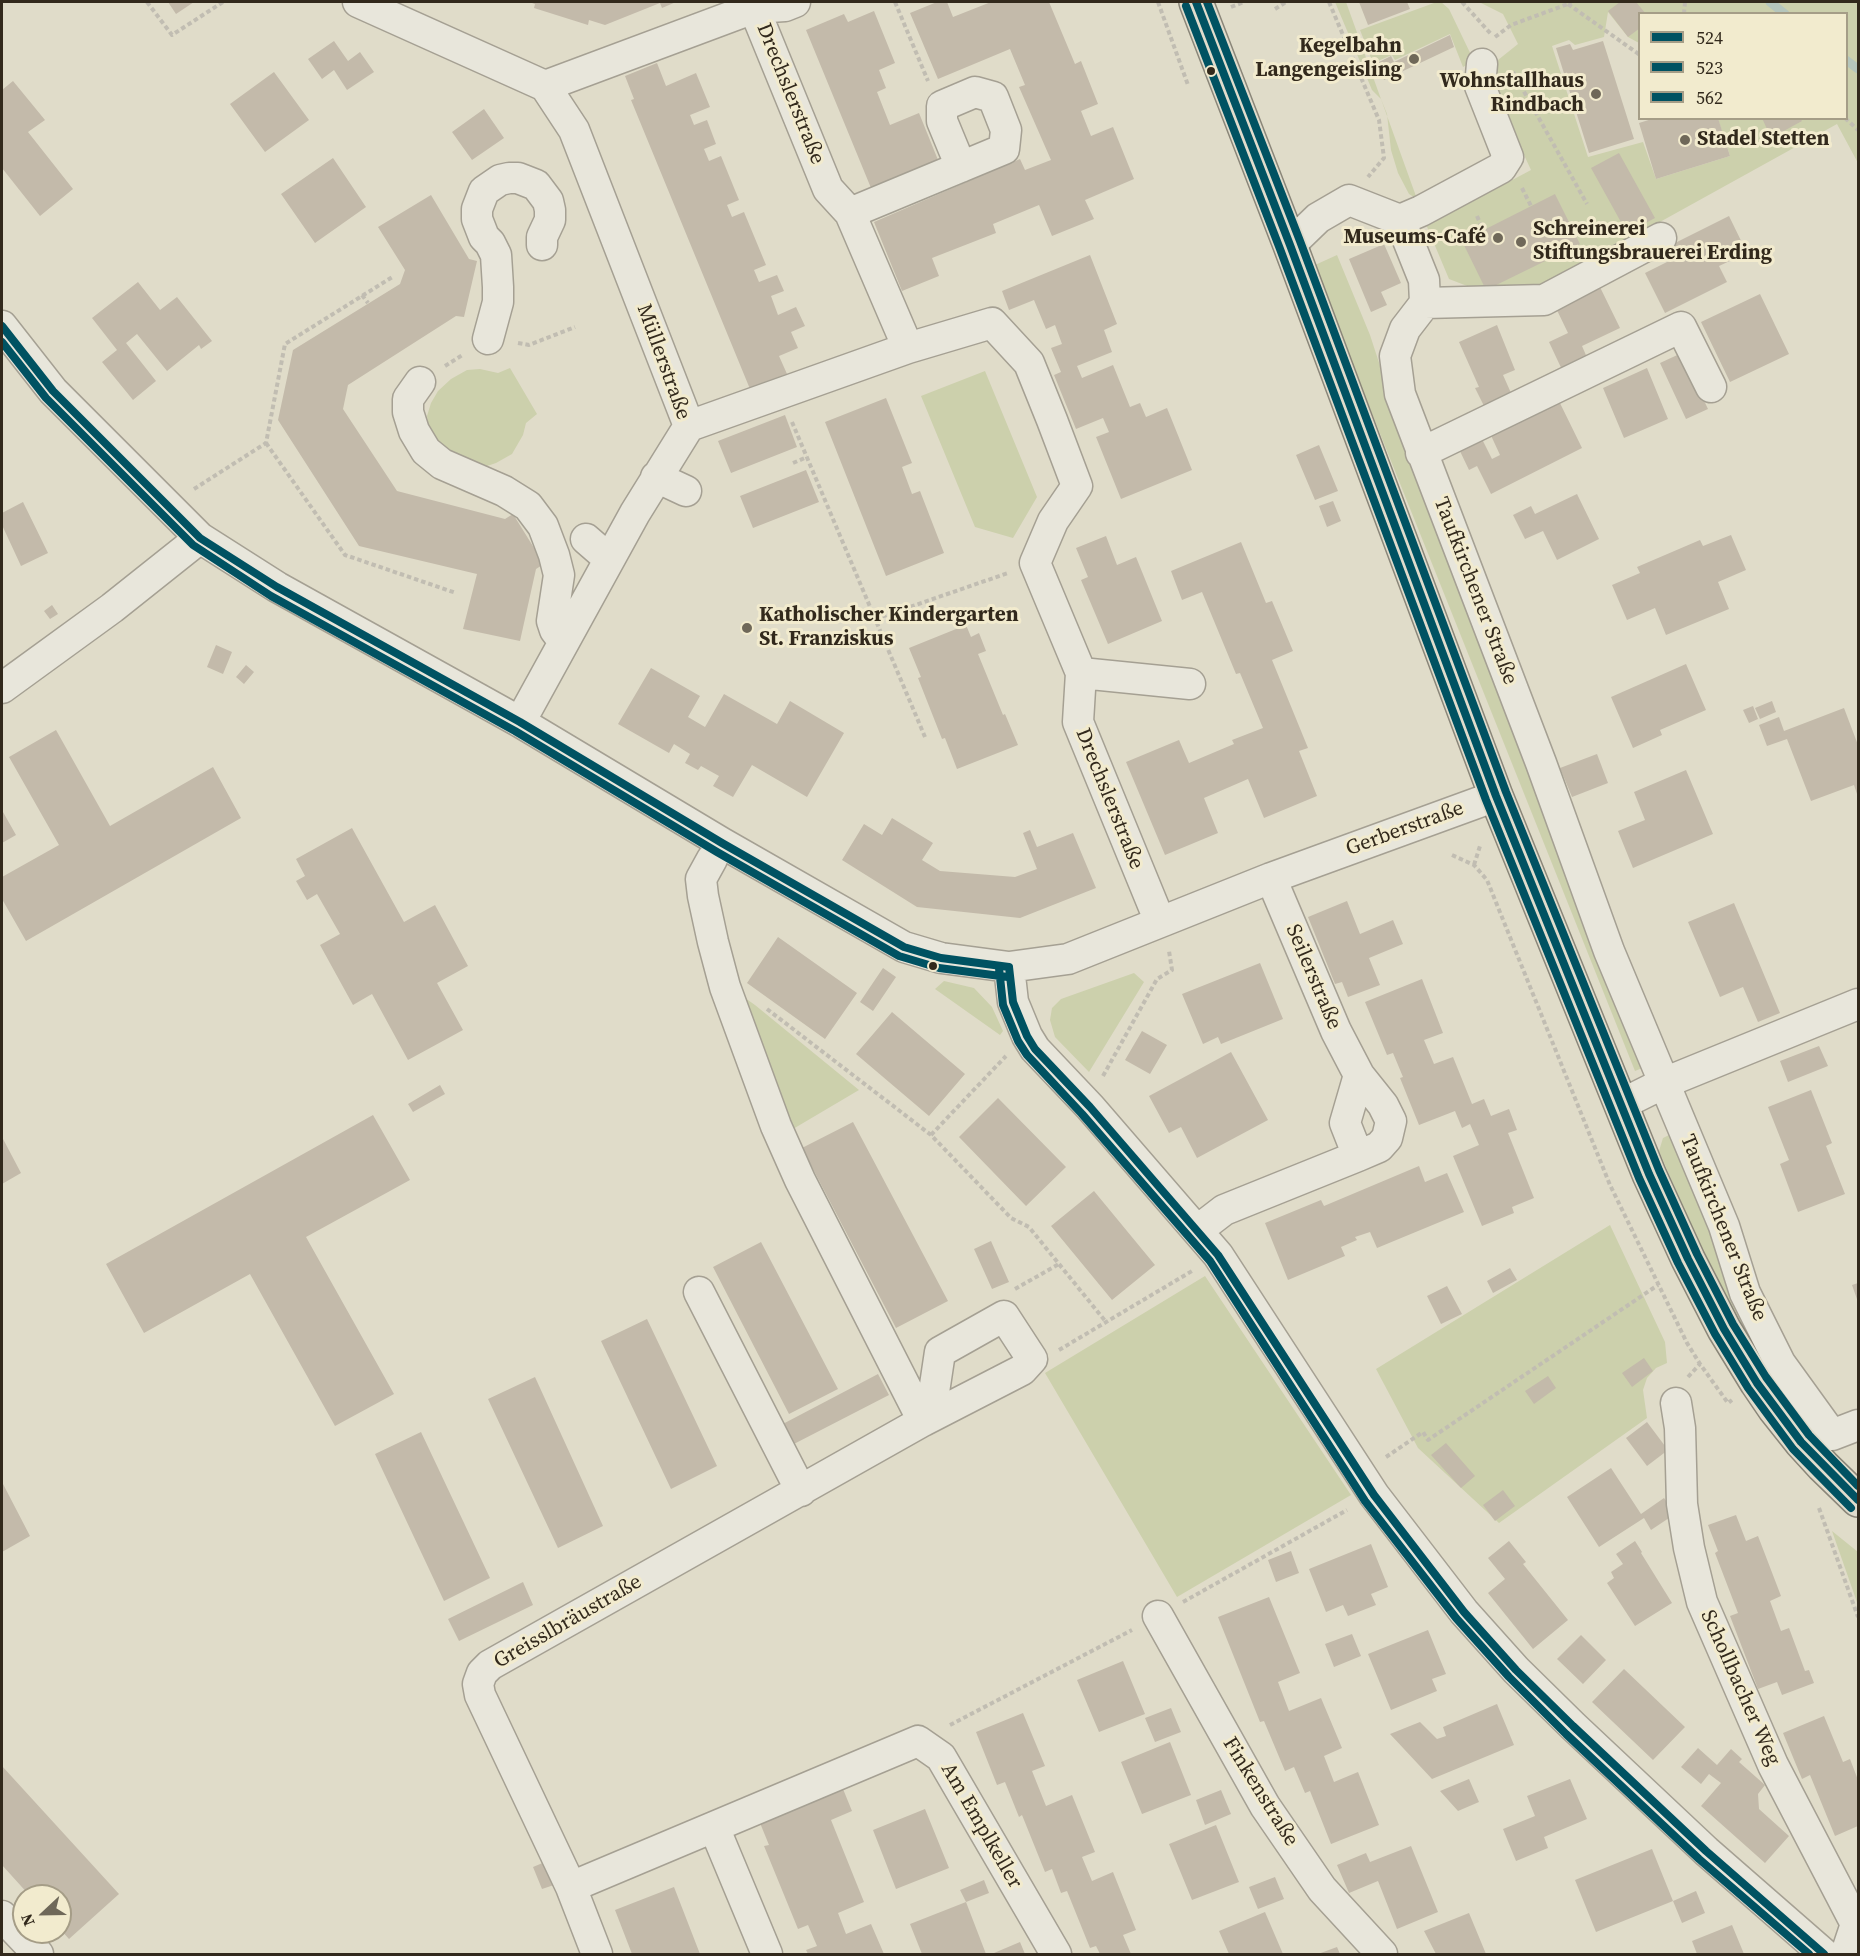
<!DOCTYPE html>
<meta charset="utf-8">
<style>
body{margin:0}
#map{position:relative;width:1860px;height:1956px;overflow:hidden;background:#e0dcc9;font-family:"Source Serif 4",serif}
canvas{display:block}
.frame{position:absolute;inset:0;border:3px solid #32291c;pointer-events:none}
.legend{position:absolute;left:1638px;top:12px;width:210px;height:108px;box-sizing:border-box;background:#f2ebce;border:2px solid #a59d87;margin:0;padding:8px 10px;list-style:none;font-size:18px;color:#32291c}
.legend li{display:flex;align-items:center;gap:12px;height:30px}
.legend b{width:30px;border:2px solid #a59d87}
.north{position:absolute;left:12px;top:1884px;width:60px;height:60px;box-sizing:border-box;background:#f2ebce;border:2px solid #a59d87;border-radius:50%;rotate:248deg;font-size:16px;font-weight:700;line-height:24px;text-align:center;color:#32291c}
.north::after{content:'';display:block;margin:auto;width:21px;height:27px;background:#6f6859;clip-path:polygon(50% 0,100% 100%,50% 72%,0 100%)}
</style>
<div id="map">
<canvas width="1860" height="1956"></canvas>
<div class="frame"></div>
<ul class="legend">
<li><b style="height:8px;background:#005262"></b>524</li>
<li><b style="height:8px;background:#005262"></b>523</li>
<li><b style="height:8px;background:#005262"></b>562</li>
</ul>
<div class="north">N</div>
</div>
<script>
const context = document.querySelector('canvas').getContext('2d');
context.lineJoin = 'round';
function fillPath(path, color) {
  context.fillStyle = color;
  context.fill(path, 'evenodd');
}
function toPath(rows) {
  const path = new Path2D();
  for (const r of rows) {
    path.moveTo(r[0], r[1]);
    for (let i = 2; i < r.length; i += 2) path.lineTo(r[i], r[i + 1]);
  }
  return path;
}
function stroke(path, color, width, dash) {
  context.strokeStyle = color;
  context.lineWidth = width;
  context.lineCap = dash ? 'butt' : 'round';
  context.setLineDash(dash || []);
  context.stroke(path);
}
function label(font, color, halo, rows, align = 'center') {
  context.font = font + ' "Source Serif 4",serif';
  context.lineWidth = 6;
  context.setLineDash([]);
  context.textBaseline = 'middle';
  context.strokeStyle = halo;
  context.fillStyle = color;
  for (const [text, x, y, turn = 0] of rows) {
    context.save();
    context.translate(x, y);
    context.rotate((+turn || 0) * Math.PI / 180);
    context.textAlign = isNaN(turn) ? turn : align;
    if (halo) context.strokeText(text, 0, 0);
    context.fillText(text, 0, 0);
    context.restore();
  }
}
fillPath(toPath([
 [1335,2,1346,2,1417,199,1409,194,1398,173,1391,150,1387,114,1381,99,1372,90],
 [1441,2,1449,9,1474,61,1463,67,1450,34,1395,60,1392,55,1373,63,1360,30,1434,3],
 [1479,2,1858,2,1858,163,1837,124,1537,290,1488,294,1449,279,1425,222,1441,218,1531,170,1487,75,1493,64,1518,44,1503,14],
 [1608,12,1628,37,1639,43,1640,14,1846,14,1846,118,1718,119,1730,156,1656,179,1643,142,1588,157,1552,46,1569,40,1575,45,1604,37],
 [1337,255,1370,335,1399,424,1647,1066,1635,1071,1323,291,1315,265],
 [510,368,537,414,526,423,523,435,512,454,496,463,484,467,452,463,429,431,427,416,431,403,438,391,451,379,467,370,480,369,498,373],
 [985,371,1037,497,1013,538,975,527,921,396],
 [1134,973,1144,982,1089,1072,1055,1037,1050,1020,1052,1008,1061,999],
 [944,981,974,988,992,1007,1003,1031,1000,1035,935,989],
 [745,998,755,1005,859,1090,793,1129],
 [1675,1132,1827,1443,1857,1477,1828,1450,1767,1372,1735,1317,1703,1253,1659,1151,1663,1138],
 [1610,1225,1665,1342,1667,1363,1656,1368,1647,1378,1643,1390,1647,1418,1499,1523,1418,1448,1376,1369],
 [1205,1276,1351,1495,1177,1597,1045,1373],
 [1832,1531,1858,1552,1858,1605]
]), '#ccd0ac');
stroke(toPath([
 [1770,2,1785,14],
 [1846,60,1858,69]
]), '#b5c6bc', 9);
fillPath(toPath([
 [168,2,194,2,176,14],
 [529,2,676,2,662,8,660,3,605,25,589,20,588,25,534,8,535,4],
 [937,2,947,2,953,17,991,2,1049,2,1075,64,1081,61,1098,104,1081,111,1091,136,1113,127,1134,179,1085,200,1094,219,1052,236,1039,205,993,224,996,233,932,258,939,276,902,291,874,222,1020,159,1025,170,1051,160,1019,87,1025,85,1010,49,938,79,910,13],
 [1359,2,1407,2,1410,9,1368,25],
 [1620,2,1636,2,1646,14,1640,14,1640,28,1628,37,1608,11],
 [874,11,895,63,879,70,886,88,877,92,890,125,919,113,938,160,871,188,806,30,844,14,848,22],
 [1450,35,1454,47,1384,80,1377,63,1391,56,1394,62],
 [334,41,348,61,360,52,374,72,347,90,334,70,322,79,308,59],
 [1603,41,1634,139,1589,153,1556,48,1570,44,1573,50],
 [657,63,666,86,696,73,710,107,690,115,694,125,707,120,716,144,704,149,709,161,721,156,739,200,727,205,732,217,744,212,766,265,754,270,759,282,777,275,784,291,771,296,778,315,796,307,805,326,791,332,798,348,779,356,787,374,750,389,631,100,634,99,625,76],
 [274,72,309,120,265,152,230,104],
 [13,81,45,120,28,132,73,189,40,216,2,168,2,90],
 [484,109,504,138,472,160,452,132],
 [1655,118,1718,118,1730,156,1656,179,1639,123],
 [1762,118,1800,118,1802,121,1771,138],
 [1619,153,1655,218,1627,233,1591,168],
 [333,158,366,207,315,243,281,194],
 [1555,194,1580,244,1486,290,1462,241],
 [431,195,469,259,477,261,464,317,456,316,348,385,343,409,397,491,505,519,513,514,544,564,536,569,520,641,463,629,477,574,359,546,278,420,293,350,400,284,405,270,378,227],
 [1729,216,1747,253,1719,266,1727,282,1665,313,1645,273,1669,261,1663,249],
 [1384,244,1401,283,1381,292,1387,305,1371,312,1349,259],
 [1090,255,1117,324,1104,330,1112,352,1077,366,1082,378,1113,365,1130,407,1140,403,1146,417,1167,408,1192,470,1121,499,1096,437,1109,432,1103,418,1076,429,1054,375,1061,372,1051,348,1062,344,1055,325,1046,329,1034,300,1009,310,1002,291],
 [138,282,160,310,177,297,212,341,201,349,199,345,167,371,137,334,126,343,156,381,133,400,102,362,117,350,92,318],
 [1598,283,1620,328,1582,346,1589,362,1564,374,1549,342,1568,333,1554,304],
 [1760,294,1789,354,1730,382,1701,322],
 [1497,325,1515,370,1503,375,1515,402,1488,414,1475,388,1479,387,1459,342],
 [1686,351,1689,369,1708,409,1686,419,1660,363],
 [1647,368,1668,419,1624,438,1603,388],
 [1556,395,1582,448,1491,494,1477,466,1469,470,1458,447,1480,435,1492,459,1500,455,1488,429],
 [886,398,912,463,902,467,912,494,920,491,944,553,886,576,825,422],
 [785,415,797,447,731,473,718,441],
 [1319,445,1338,491,1315,500,1296,455],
 [806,470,819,502,753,528,740,496],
 [1577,494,1599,539,1557,560,1543,531,1525,539,1513,515,1531,506,1535,514],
 [1333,501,1341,521,1327,527,1319,506],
 [23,502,48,553,21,566,2,525,2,513],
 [1731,535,1746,570,1718,582,1729,609,1666,635,1655,608,1627,620,1612,585,1640,573,1637,567,1700,540,1703,546],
 [1106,536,1117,565,1136,557,1162,621,1108,644,1081,580,1088,577,1076,548],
 [1241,542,1266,603,1272,601,1293,651,1272,660,1308,748,1299,751,1317,796,1264,818,1248,779,1204,798,1218,833,1165,855,1126,762,1179,740,1189,763,1234,744,1232,740,1263,728,1240,673,1236,674,1202,592,1182,600,1171,571],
 [52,605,58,614,50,619,44,611],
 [966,625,971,637,979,633,986,651,978,654,1003,715,1005,714,1018,745,957,769,945,738,942,739,918,678,921,677,909,648],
 [216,645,232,652,223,674,207,667],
 [1686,664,1706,710,1660,730,1662,735,1633,748,1611,697],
 [246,665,254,672,244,684,236,677],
 [651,668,700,696,688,717,705,727,724,694,777,724,790,701,844,733,807,797,752,765,733,797,713,786,719,776,701,766,698,770,685,763,690,754,674,744,669,753,618,724],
 [1772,701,1776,712,1760,719,1755,708],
 [1753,706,1758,719,1749,723,1743,710],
 [1844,708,1858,745,1858,797,1854,785,1811,801,1787,739,1767,746,1759,725,1779,717,1784,731],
 [56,730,110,826,213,767,241,818,26,941,2,899,2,877,59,845,9,757],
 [1597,754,1608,783,1572,797,1560,768],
 [1686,770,1713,834,1633,868,1618,831,1645,820,1634,792],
 [3,812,16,835,2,843,2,813],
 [892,818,933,843,922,860,940,871,1015,877,1037,869,1023,833,1030,830,1037,847,1073,833,1096,888,1020,918,917,907,842,860,864,824,882,835],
 [352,828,404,922,435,905,468,966,437,983,463,1030,408,1060,372,994,353,1005,320,945,340,934,317,894,307,900,296,881,305,876,296,859],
 [1347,901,1360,934,1393,920,1403,944,1369,958,1380,985,1348,997,1342,982,1335,984,1308,917],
 [1734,903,1780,1013,1758,1022,1743,987,1720,997,1688,922],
 [778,937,857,993,825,1039,747,983],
 [1260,963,1283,1019,1221,1044,1218,1037,1203,1044,1182,994],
 [883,968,896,977,873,1011,860,1002],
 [1422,979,1443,1033,1424,1040,1434,1064,1453,1057,1472,1104,1484,1099,1491,1116,1509,1109,1517,1130,1508,1133,1534,1198,1512,1207,1514,1213,1482,1226,1453,1156,1479,1145,1470,1124,1462,1128,1455,1111,1419,1125,1400,1078,1403,1077,1393,1053,1387,1055,1365,1002],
 [892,1012,965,1074,929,1116,856,1054],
 [1142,1031,1167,1045,1150,1074,1125,1060],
 [1819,1046,1828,1066,1788,1082,1780,1061],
 [1231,1052,1268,1120,1197,1158,1181,1127,1169,1133,1149,1096],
 [440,1085,445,1094,413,1112,408,1104],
 [1811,1090,1832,1143,1826,1146,1845,1194,1798,1212,1780,1164,1789,1160,1768,1107],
 [998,1098,1066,1167,1026,1206,959,1137],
 [373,1115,410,1180,306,1237,394,1394,335,1426,250,1274,144,1333,106,1264],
 [853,1122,948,1301,896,1328,802,1148],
 [2,1137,21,1173,2,1184],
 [1419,1166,1425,1182,1447,1173,1464,1212,1377,1248,1370,1232,1355,1237,1357,1240,1341,1247,1345,1256,1288,1280,1265,1223,1321,1200,1324,1206],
 [1094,1191,1155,1265,1112,1300,1051,1226],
 [991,1241,1009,1282,992,1289,974,1249],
 [761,1242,838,1389,789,1414,713,1267],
 [1510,1268,1517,1280,1493,1293,1487,1281],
 [1858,1283,1858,1302,1852,1285],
 [1447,1286,1462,1314,1441,1324,1427,1296],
 [647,1319,717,1466,671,1489,601,1341],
 [1644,1358,1653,1371,1632,1387,1622,1373],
 [878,1374,889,1395,790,1446,779,1426],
 [1548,1376,1556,1388,1534,1404,1525,1391],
 [535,1377,603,1526,558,1548,488,1399],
 [1647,1422,1668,1450,1647,1466,1626,1438],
 [421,1432,490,1578,444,1601,375,1454],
 [1446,1443,1475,1476,1461,1488,1431,1455],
 [1611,1468,1641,1514,1664,1498,1675,1514,1651,1530,1644,1518,1599,1547,1567,1497],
 [2,1482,30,1536,2,1552],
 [1503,1490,1515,1506,1495,1521,1483,1505],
 [1736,1515,1746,1541,1758,1536,1781,1596,1770,1601,1781,1631,1789,1628,1805,1671,1809,1670,1814,1683,1782,1695,1777,1682,1758,1689,1730,1616,1738,1613,1715,1553,1718,1551,1708,1525],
 [1509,1541,1526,1562,1523,1564,1568,1620,1533,1649,1488,1593,1505,1579,1488,1558],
 [1635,1541,1642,1552,1641,1553,1672,1603,1635,1626,1607,1583,1614,1578,1611,1572,1623,1564,1616,1554],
 [1371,1544,1388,1587,1371,1594,1376,1605,1348,1616,1343,1605,1326,1612,1309,1569],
 [1291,1551,1299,1573,1276,1582,1268,1560],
 [523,1582,533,1605,459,1641,448,1619],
 [1269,1597,1300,1673,1278,1682,1289,1711,1321,1698,1342,1748,1324,1756,1334,1782,1358,1772,1379,1825,1331,1844,1310,1791,1305,1793,1294,1767,1285,1771,1264,1721,1260,1722,1218,1617],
 [1428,1630,1446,1674,1432,1679,1437,1691,1391,1710,1368,1654],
 [1352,1634,1361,1656,1334,1667,1325,1644],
 [1581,1635,1606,1660,1583,1684,1557,1659],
 [1123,1661,1145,1714,1099,1732,1077,1680],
 [1624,1669,1685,1727,1653,1760,1592,1702],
 [1497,1704,1514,1745,1432,1779,1390,1734,1420,1722,1437,1739,1446,1736,1443,1727],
 [1171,1708,1181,1732,1155,1742,1145,1718],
 [1023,1713,1045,1766,1032,1771,1046,1806,1072,1795,1095,1852,1082,1857,1092,1881,1113,1872,1136,1930,1123,1935,1131,1954,1100,1954,1096,1946,1090,1948,1067,1891,1061,1893,1052,1869,1045,1872,1022,1815,1019,1817,1005,1782,997,1785,976,1732],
 [1824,1716,1843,1762,1850,1759,1858,1780,1858,1826,1835,1836,1810,1775,1802,1779,1783,1733],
 [1170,1742,1191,1795,1142,1814,1121,1762],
 [1698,1748,1717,1765,1731,1749,1742,1759,1739,1762,1765,1785,1758,1794,1759,1809,1789,1836,1765,1863,1701,1806,1721,1783,1709,1774,1701,1784,1681,1767],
 [2,1766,119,1894,69,1939,60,1929,60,1896,30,1896,2,1865],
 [1469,1779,1479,1802,1458,1811,1440,1791],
 [1570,1779,1587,1819,1544,1837,1548,1848,1516,1861,1503,1829,1535,1816,1527,1796],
 [843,1789,852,1811,831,1820,864,1902,838,1913,846,1934,871,1924,884,1954,808,1954,806,1950,817,1946,808,1925,798,1929,764,1846,769,1845,760,1823],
 [1221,1790,1231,1814,1205,1825,1196,1800],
 [925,1809,949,1868,896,1889,873,1830],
 [1216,1825,1239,1882,1192,1900,1169,1844],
 [1411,1846,1438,1912,1397,1929,1378,1881,1349,1893,1337,1865,1366,1853,1370,1862],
 [1652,1849,1673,1901,1596,1932,1575,1880],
 [545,1862,554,1885,542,1889,533,1867],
 [1275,1877,1284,1899,1258,1909,1249,1887],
 [984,1880,989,1893,966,1902,986,1954,922,1954,910,1924,966,1902,960,1890],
 [674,1887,700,1954,632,1954,615,1910],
 [1696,1891,1705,1913,1682,1923,1673,1901],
 [1265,1912,1283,1954,1229,1954,1219,1931],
 [1469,1913,1486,1954,1436,1954,1424,1931],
 [1732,1925,1744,1954,1697,1954,1692,1941],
 [1020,1942,1025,1954,995,1954,994,1953],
 [1337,1947,1340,1954,1318,1954]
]), '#c3baaa');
const minor = toPath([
 [358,2,545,86,574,130,689,426],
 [795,2,785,6,754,8,828,189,850,213,908,348,992,323,1029,363,1052,420,1077,486,1053,521,1035,563,1081,673,1078,722,1160,922],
 [545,86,754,8],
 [850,213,1004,149,1006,130,993,97,975,92,942,106,942,121,961,167],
 [1400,220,1421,211,1501,168,1508,157,1480,86,1482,64],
 [1290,245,1318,218,1349,200,1400,220,1424,280,1425,303,1405,329,1395,356,1400,394,1541,763,1609,951,1724,1226,1745,1293,1780,1363,1832,1435,1858,1425],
 [1425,303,1544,300,1661,238],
 [2,326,53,391,200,538,277,587,520,722,722,843,904,947,941,958,1009,967,1068,959,1271,878,1496,796],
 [488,339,498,302,498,287,496,255,490,243,484,237,477,219,477,209,484,191,500,180,509,178,518,178,536,185,548,201,550,210,550,220,542,237,542,245],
 [420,382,408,399,408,412,414,431,426,451,442,464,504,491,528,506,543,526,554,555,559,575,552,621,555,630,564,642],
 [689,426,908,348],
 [1421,453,1681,327,1711,387],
 [656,477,686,491],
 [586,539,609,559],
 [1081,673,1190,684],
 [2,688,112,608,200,538],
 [520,722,635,513,689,426],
 [712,859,701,879,703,896,713,942,725,987,776,1126,800,1180,923,1421],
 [1271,878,1336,1031,1359,1075],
 [1009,967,1013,1002,1027,1036,1035,1049,1090,1107,1218,1255,1374,1495,1464,1612,1516,1670,1573,1726,1706,1851,1824,1954],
 [1620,1105,1664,1083,1858,1004],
 [1198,1230,1224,1210,1358,1156,1379,1147,1387,1138,1391,1121,1383,1105,1359,1075,1345,1123,1358,1156],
 [699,1292,801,1491],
 [1676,1403,1680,1428,1682,1504,1689,1548,1702,1602,1773,1765,1856,1924,1846,1954],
 [1158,1616,1265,1806,1322,1889,1382,1954],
 [714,1827,767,1954],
 [571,1887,918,1741,941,1757,1056,1954],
 [2,1916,38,1954],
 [597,1954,571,1887,480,1695,478,1684,482,1673,490,1665,923,1421,1022,1370,1032,1359,1004,1316,940,1352,934,1392,923,1421]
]);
const major = toPath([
 [1196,2,1290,245,1496,796,1649,1174,1688,1259,1724,1329,1757,1383,1774,1408,1801,1442,1823,1466,1858,1500]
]);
stroke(minor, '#a5a093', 33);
stroke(major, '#8a8679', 36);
stroke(toPath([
 [147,2,172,35,223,2],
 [895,2,928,81],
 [1158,2,1188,85],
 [1329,2,1379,120,1384,158,1368,177],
 [1462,2,1491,34],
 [1568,4,1640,55],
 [1231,7,1244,2],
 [1275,9,1286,2],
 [1684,14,1685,2],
 [1495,37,1511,25,1568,4,1571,2],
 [1513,72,1587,204],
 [1845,118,1858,130],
 [1522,188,1531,206],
 [1477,216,1483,230],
 [362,295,368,303],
 [518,343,529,345,575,327],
 [445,366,464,354],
 [792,422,925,737],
 [266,443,345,555,456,593],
 [793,463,807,457],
 [194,489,266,443,285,344,394,276],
 [875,619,1008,573],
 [1452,855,1474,865,1487,880,1610,1185,1687,1343,1700,1364,1728,1403,1732,1400],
 [1474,865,1480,846],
 [767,1009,931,1135,1011,1218,1029,1227,1106,1322],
 [1103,1076,1157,979,1172,970,1169,951],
 [931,1135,1006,1056],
 [1015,1289,1059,1264],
 [1059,1350,1192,1271],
 [1688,1377,1700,1364],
 [1386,1457,1423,1432,1428,1440,1658,1285],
 [1819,1508,1858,1617],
 [1183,1602,1347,1510],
 [950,1725,1132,1630]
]), '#c1bdb2', 4, [4.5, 3]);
stroke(minor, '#e8e6db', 30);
stroke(major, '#e0dccc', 33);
stroke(toPath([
 [1196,2,1290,245,1496,796,1649,1174,1688,1259,1724,1329,1757,1383,1801,1442,1858,1500],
 [2,326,53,391,200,538,277,587,520,722,722,843,904,947,941,958,1009,967],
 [1009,967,1013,1002,1027,1036,1035,1049,1090,1107,1218,1255,1374,1495,1464,1612,1516,1670,1573,1726,1706,1851,1824,1954]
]), '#005262', 8);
stroke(toPath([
 [1186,6,1280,249,1486,800,1639,1178,1678,1263,1715,1334,1748,1388,1793,1449,1851,1508],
 [2,342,46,398,193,545,271,596,515,731,717,852,899,956,939,968,1008,977],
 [999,968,1003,1005,1018,1041,1027,1055,1082,1114,1210,1261,1365,1501,1456,1618,1509,1677,1566,1734,1699,1859,1809,1954]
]), '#005262', 8);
stroke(toPath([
 [1207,2,1300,241,1506,792,1659,1170,1697,1254,1733,1324,1766,1377,1809,1435,1858,1486]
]), '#005262', 8);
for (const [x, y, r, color] of [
 [1414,59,6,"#6f6859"],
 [1211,71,5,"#32291c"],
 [1596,94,6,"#6f6859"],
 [1685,140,6,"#6f6859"],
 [1498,238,6,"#6f6859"],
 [1521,242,6,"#6f6859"],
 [747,628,6,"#6f6859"],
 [933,966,5,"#32291c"]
]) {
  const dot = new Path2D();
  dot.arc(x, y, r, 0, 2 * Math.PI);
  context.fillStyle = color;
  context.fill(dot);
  stroke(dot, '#f2ebce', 2);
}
label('bold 21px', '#32291c', '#f2ebce', [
 ["Kegelbahn",1402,47],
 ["Langengeisling",1402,71],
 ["Wohnstallhaus",1584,82],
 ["Rindbach",1584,106],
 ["Stadel Stetten",1697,140,"left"],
 ["Schreinerei",1533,230,"left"],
 ["Stiftungsbrauerei Erding",1533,254,"left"],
 ["Museums-Café",1486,238],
 ["Katholischer Kindergarten",759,616,"left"],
 ["St. Franziskus",759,640,"left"]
], 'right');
label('21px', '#32291c', '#f2ebce', [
 ["Drechslerstraße",790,94,68],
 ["Müllerstraße",663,362,70],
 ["Taufkirchener Straße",1475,591,69],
 ["Drechslerstraße",1109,799,68],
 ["Gerberstraße",1405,829,-20],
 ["Seilerstraße",1313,977,67],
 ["Taufkirchener Straße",1723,1228,68],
 ["Greisslbräustraße",568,1622,-30],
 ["Schollbacher Weg",1740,1688,66],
 ["Finkenstraße",1260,1792,58],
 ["Am Emplkeller",981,1826,60]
]);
</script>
